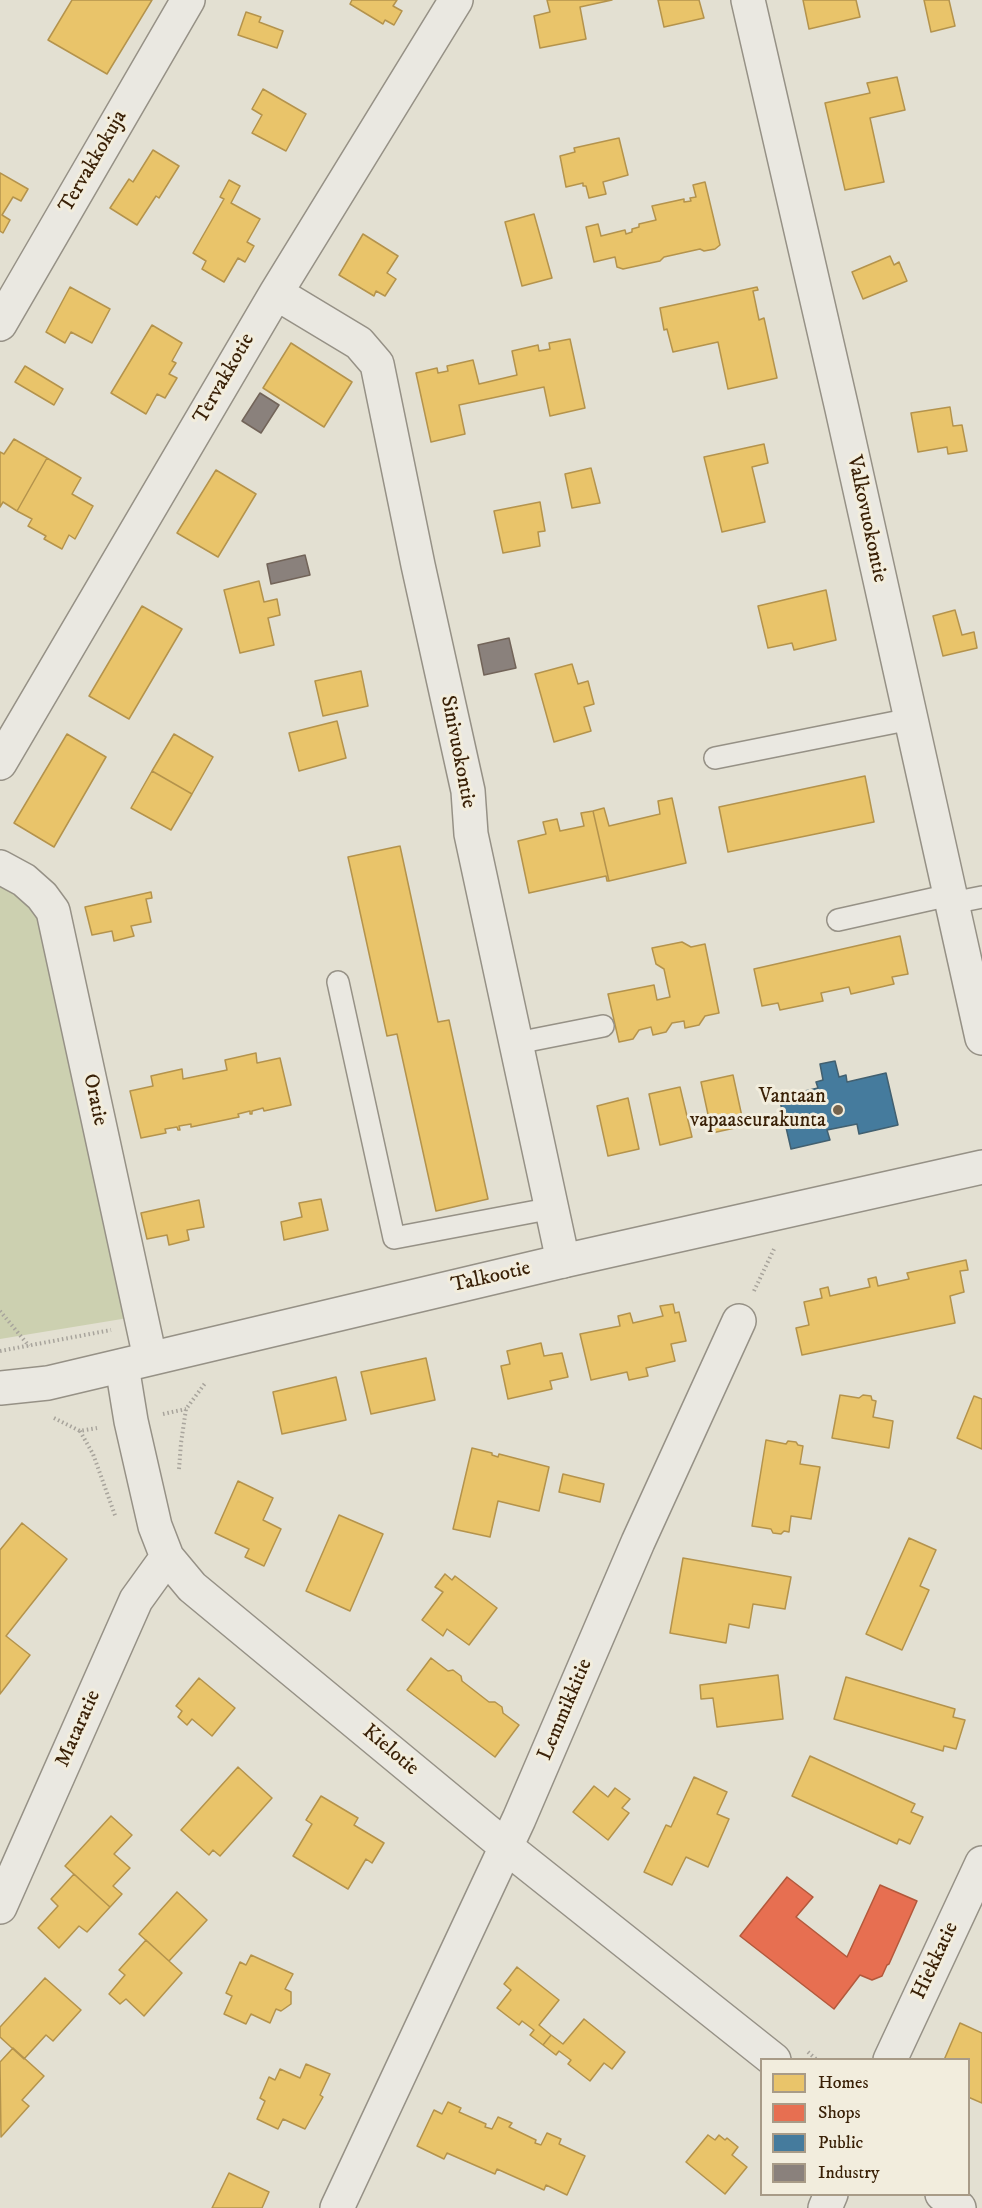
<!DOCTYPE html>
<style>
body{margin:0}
#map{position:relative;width:982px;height:2208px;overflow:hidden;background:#e3e0d2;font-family:"IM FELL DW Pica",serif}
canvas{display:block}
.legend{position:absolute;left:760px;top:2058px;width:210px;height:138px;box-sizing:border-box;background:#f2eddd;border:2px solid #a89b87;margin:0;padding:8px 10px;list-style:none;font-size:18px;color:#3a2107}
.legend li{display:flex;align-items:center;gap:12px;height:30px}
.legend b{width:30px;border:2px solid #a89b87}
</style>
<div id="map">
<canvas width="982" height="2208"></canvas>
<ul class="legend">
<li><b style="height:16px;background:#e9c46a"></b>Homes</li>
<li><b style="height:16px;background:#e76f51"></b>Shops</li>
<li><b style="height:16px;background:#457b9d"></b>Public</li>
<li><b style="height:16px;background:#8a817c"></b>Industry</li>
</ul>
</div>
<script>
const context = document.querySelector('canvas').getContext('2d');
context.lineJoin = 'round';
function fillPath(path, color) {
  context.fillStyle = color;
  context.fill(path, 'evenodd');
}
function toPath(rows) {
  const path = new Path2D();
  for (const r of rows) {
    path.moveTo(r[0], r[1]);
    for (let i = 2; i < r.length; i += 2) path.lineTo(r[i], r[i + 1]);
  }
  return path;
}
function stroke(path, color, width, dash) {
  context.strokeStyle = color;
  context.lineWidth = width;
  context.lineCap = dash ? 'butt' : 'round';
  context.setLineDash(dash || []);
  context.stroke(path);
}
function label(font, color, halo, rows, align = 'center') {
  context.font = font + ' "IM FELL DW Pica",serif';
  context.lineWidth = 6;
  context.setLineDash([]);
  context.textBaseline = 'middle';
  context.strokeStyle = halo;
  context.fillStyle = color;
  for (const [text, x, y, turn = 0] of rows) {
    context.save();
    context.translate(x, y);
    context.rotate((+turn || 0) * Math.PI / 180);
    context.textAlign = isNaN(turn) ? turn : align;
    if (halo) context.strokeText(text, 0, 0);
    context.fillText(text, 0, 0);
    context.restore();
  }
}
fillPath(toPath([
 [0,880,34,908,43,929,128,1318,0,1339]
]), '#ccd0b0');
const homes = toPath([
 [72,0,152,0,107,74,48,40,72,0],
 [352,0,397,0,393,6,402,11,394,25,385,20,383,24,350,4,352,0],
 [547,0,612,0,580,7,586,39,540,48,534,16,550,12,547,0],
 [658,0,699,0,704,18,664,27,658,0],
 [803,0,856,0,860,17,809,29,803,0],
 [924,0,949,0,955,26,931,32,924,0],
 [246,12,261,17,259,22,283,31,277,48,238,35,246,12],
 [897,77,905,110,870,118,884,182,845,190,825,103,870,93,867,83,897,77],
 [263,89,306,114,286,151,252,133,262,115,252,109,263,89],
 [619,138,628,175,603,182,606,194,589,198,586,186,583,186,583,183,566,187,560,156,575,152,574,148,619,138],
 [153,150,179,166,159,198,156,196,137,225,110,208,129,179,133,182,153,150],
 [0,173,28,189,21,201,13,197,2,215,10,220,3,233,0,231,0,173],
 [229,180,240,186,231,203,260,219,247,242,254,246,245,262,238,258,224,282,202,269,206,261,193,253,224,199,220,197,229,180],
 [705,182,720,245,715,249,704,251,700,249,664,257,660,261,623,269,617,267,615,257,594,262,586,227,598,224,601,236,625,230,626,234,632,232,632,229,639,227,639,224,656,220,652,206,684,199,684,202,691,201,690,198,696,197,693,185,705,182],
 [534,214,552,278,522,286,505,222,534,214],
 [363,234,398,256,387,273,396,279,385,296,376,291,374,296,339,275,363,234],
 [890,256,894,265,899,262,907,281,863,299,852,272,890,256],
 [70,287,110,309,92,343,71,332,65,343,46,332,70,287],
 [757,287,758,290,753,291,759,320,764,318,777,378,728,389,718,342,673,352,667,329,664,330,660,308,757,287],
 [152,325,182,343,172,361,176,363,169,374,177,378,165,398,157,394,146,414,111,393,152,325],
 [570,339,585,408,550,416,544,387,459,405,465,434,431,442,416,373,437,368,438,373,448,371,447,366,473,360,479,384,517,375,512,351,538,345,539,351,550,349,549,343,570,339],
 [291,343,352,382,324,427,263,388,291,343],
 [25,366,63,389,54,405,15,382,25,366],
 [950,407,953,426,962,425,967,451,948,454,947,447,918,452,911,413,950,407],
 [14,439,47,458,17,511,3,502,0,507,0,452,4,454,14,439],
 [764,444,768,463,752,467,765,522,722,532,704,457,764,444],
 [47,458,81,478,72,494,93,506,75,539,69,535,62,549,44,539,46,536,28,526,32,519,17,511,47,458],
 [591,468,600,503,572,508,565,474,591,468],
 [216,470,256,494,218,557,177,533,216,470],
 [540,502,545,531,538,532,540,546,503,553,494,511,540,502],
 [259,581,264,602,277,599,280,615,268,618,274,645,240,653,224,590,259,581],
 [826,590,836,640,794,650,792,643,768,648,758,606,826,590],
 [142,606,182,629,129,719,89,696,142,606],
 [955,610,962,635,974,632,977,648,943,656,933,616,955,610],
 [572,664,578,684,588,681,594,704,584,707,591,731,554,742,535,674,572,664],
 [361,671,368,706,323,716,315,681,361,671],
 [337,721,346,758,299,771,289,733,337,721],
 [67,734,106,757,54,847,14,823,67,734],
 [174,734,213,757,192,794,152,771,174,734],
 [152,771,192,794,171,830,131,808,152,771],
 [865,776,874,822,728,852,719,807,865,776],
 [672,798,686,863,609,881,593,811,604,808,609,826,660,814,658,801,672,798],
 [593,811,609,881,607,881,606,876,529,893,518,841,546,834,543,822,557,819,560,831,584,826,581,813,593,811],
 [400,846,438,1022,449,1020,488,1199,436,1211,397,1034,387,1036,348,857,400,846],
 [151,892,152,898,146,899,151,922,131,926,134,936,114,941,112,931,92,935,85,907,151,892],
 [900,936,908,974,892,977,894,984,851,994,849,987,821,993,823,1001,780,1010,778,1003,762,1006,754,969,900,936],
 [682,942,691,947,705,944,719,1013,705,1016,699,1025,685,1028,684,1021,672,1023,666,1032,653,1035,651,1027,639,1030,633,1039,619,1042,608,994,654,985,657,1000,670,997,664,969,656,964,652,948,682,942],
 [256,1053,257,1063,280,1058,291,1105,264,1111,263,1108,252,1111,252,1114,250,1114,250,1111,238,1114,239,1117,191,1127,191,1124,179,1126,180,1130,178,1130,177,1127,165,1129,166,1133,141,1138,130,1091,153,1086,151,1076,182,1069,183,1079,227,1070,225,1060,256,1053],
 [733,1075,744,1126,712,1133,701,1082,733,1075],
 [680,1087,692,1137,660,1145,649,1094,680,1087],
 [628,1098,639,1149,608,1156,597,1106,628,1098],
 [321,1199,328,1230,284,1240,281,1222,302,1217,299,1203,321,1199],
 [199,1200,204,1227,187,1230,189,1240,169,1245,167,1235,147,1239,141,1213,199,1200],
 [966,1260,968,1270,960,1271,964,1292,950,1296,955,1323,802,1355,796,1328,809,1325,804,1302,822,1298,820,1289,828,1287,830,1296,870,1287,868,1279,876,1277,878,1286,909,1279,907,1273,966,1260],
 [673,1304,675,1313,679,1312,686,1341,671,1344,675,1361,646,1368,648,1376,629,1380,627,1372,591,1380,580,1334,620,1326,618,1316,630,1313,633,1323,663,1316,660,1306,673,1304],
 [541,1343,544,1356,562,1353,568,1377,550,1381,552,1389,508,1399,501,1366,510,1364,507,1351,541,1343],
 [426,1358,435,1400,371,1414,361,1372,426,1358],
 [336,1377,346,1420,282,1434,273,1392,336,1377],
 [840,1395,859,1398,863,1395,871,1396,872,1400,876,1401,873,1417,893,1421,889,1448,832,1438,840,1395],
 [974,1396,982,1399,982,1449,957,1438,974,1396],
 [766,1440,786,1444,788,1441,796,1442,798,1445,803,1446,800,1464,820,1467,811,1519,791,1516,789,1532,784,1531,781,1534,773,1533,771,1529,752,1526,766,1440],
 [472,1448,492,1453,492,1455,498,1457,499,1454,549,1467,539,1511,498,1501,490,1537,453,1529,472,1448],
 [563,1474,604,1484,600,1502,559,1492,563,1474],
 [238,1481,273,1498,263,1520,281,1529,264,1566,245,1557,249,1549,215,1533,238,1481],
 [339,1515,383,1534,350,1611,306,1591,339,1515],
 [22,1523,67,1559,6,1636,30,1655,0,1694,0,1550,22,1523],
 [909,1538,936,1550,920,1586,929,1590,902,1650,866,1634,909,1538],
 [683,1558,791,1577,785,1609,753,1604,749,1628,729,1624,726,1643,670,1633,683,1558],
 [445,1574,452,1580,455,1576,497,1608,469,1645,447,1629,443,1636,422,1620,443,1592,435,1587,445,1574],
 [431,1658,448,1671,453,1670,461,1676,462,1681,489,1702,495,1702,502,1707,503,1713,519,1725,495,1757,407,1690,431,1658],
 [778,1675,783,1719,717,1727,713,1698,701,1699,700,1685,778,1675],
 [846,1677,955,1709,953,1717,965,1720,956,1749,944,1746,943,1751,834,1719,846,1677],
 [199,1678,235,1708,212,1736,192,1719,187,1725,178,1717,182,1711,176,1706,199,1678],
 [810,1756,915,1804,911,1812,923,1817,910,1844,899,1839,897,1844,792,1796,810,1756],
 [238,1767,272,1798,220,1856,213,1850,209,1855,181,1830,238,1767],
 [694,1777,727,1792,717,1814,729,1819,708,1867,686,1857,672,1885,644,1872,666,1825,671,1827,694,1777],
 [594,1786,608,1797,615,1788,630,1799,622,1808,629,1813,608,1840,573,1812,594,1786],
 [321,1796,358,1818,354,1825,384,1843,372,1863,366,1859,348,1889,293,1856,312,1824,306,1820,321,1796],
 [111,1816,132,1835,114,1854,130,1868,113,1886,122,1894,110,1907,65,1866,111,1816],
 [74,1874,110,1907,87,1932,79,1926,59,1948,38,1928,58,1906,51,1899,74,1874],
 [177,1892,207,1920,169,1961,139,1934,177,1892],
 [146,1940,182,1973,144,2016,126,1999,120,2004,109,1994,125,1975,119,1970,146,1940],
 [251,1955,293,1974,285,1989,291,1992,291,2004,281,2011,276,2009,270,2023,251,2014,246,2024,224,2014,232,1996,226,1993,240,1962,246,1965,251,1955],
 [517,1967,559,2000,539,2025,551,2035,543,2045,530,2035,534,2030,522,2021,519,2025,497,2008,511,1990,504,1984,517,1967],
 [45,1978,81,2010,53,2041,46,2035,24,2059,0,2037,0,2027,45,1978],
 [584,2019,625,2052,612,2069,604,2063,590,2081,568,2064,571,2060,559,2051,556,2055,543,2045,551,2035,563,2044,584,2019],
 [960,2023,982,2033,982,2103,968,2097,968,2060,944,2060,960,2023],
 [13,2048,44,2076,22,2100,29,2106,1,2137,0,2062,13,2048],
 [306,2064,330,2074,320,2095,323,2097,305,2129,283,2119,278,2129,257,2119,265,2101,260,2098,269,2077,275,2080,280,2069,300,2078,306,2064],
 [448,2102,461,2108,459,2112,486,2124,485,2127,492,2129,498,2117,512,2123,509,2127,536,2140,535,2143,541,2145,547,2133,561,2139,559,2144,585,2156,567,2195,546,2185,544,2190,497,2169,495,2174,447,2153,444,2159,417,2146,434,2110,442,2114,448,2102],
 [708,2135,715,2140,719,2135,725,2140,727,2138,738,2147,732,2155,747,2167,725,2194,686,2162,708,2135],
 [229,2173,269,2192,262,2208,212,2208,229,2173]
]);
fillPath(homes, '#e9c46a');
stroke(homes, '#b4934c', 1.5);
const shops = toPath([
 [787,1877,813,1897,796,1917,847,1957,880,1885,917,1901,889,1964,887,1965,882,1976,872,1980,860,1975,834,2009,740,1936,787,1877]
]);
fillPath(shops, '#e76f51');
stroke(shops, '#b3583b', 1.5);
const public = toPath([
 [835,1061,839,1077,846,1075,847,1082,886,1073,898,1125,859,1134,857,1124,827,1130,830,1140,791,1149,779,1097,818,1088,816,1082,823,1080,820,1064,835,1061]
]);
fillPath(public, '#457b9d');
stroke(public, '#426070', 1.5);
const industry = toPath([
 [260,393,279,405,261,433,242,421,260,393],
 [305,555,310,575,271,584,267,564,305,555],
 [509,638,516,668,484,675,478,645,509,638]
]);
fillPath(industry, '#8a817c');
stroke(industry, '#726459', 1.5);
const service = toPath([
 [715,758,911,719],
 [952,903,982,897],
 [838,920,950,895],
 [338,982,394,1238,553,1208],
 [517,1043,603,1026]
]);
const minor = toPath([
 [748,0,842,409,982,1038],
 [276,293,359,343,377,364,418,565,468,791,471,834,563,1261],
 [0,324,188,0],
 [0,763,276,293,456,0],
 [0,867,24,880,42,896,53,911,150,1358],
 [122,1366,131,1421,155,1526,167,1557,192,1587,505,1846,774,2060],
 [0,1907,136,1600,167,1557],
 [890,2060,982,1863],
 [942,2194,959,2208],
 [337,2208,519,1819,638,1542,739,1321],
 [825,2208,831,2194]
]);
const tertiary = toPath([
 [0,1388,48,1383,563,1261,982,1167]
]);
stroke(service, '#969186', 24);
stroke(minor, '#969186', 36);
stroke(tertiary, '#969186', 36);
stroke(toPath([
 [754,1291,774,1249],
 [0,1311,29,1346],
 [0,1351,111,1330],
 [163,1414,186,1409],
 [54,1418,80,1431,97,1428],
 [80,1431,93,1454,116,1518],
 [179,1469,181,1443,186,1409,206,1382],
 [808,2052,817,2060]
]), '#a8a49c', 4, [1.5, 3]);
stroke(service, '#eae8e1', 21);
stroke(minor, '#eae8e1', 33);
stroke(tertiary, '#eae8e1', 33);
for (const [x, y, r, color] of [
 [838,1110,6,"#75644e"]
]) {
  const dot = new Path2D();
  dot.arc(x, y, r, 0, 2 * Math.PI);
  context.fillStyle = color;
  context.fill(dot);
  stroke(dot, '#f2eddd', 2);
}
label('21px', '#3a2107', '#f2eddd', [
 ["Tervakkokuja",94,162,-60],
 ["Tervakkotie",225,379,-60],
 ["Valkovuokontie",866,519,78],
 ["Sinivuokontie",457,752,79],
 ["Oratie",94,1100,78],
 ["Talkootie",491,1278,-13],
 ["Lemmikkitie",566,1710,-67],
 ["Mataratie",79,1729,-66],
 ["Kielotie",390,1751,40],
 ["Hiekkatie",936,1961,-65]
]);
label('21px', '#3a2107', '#f2eddd', [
 ["Vantaan",826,1098],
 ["vapaaseurakunta",826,1122]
], 'right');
</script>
